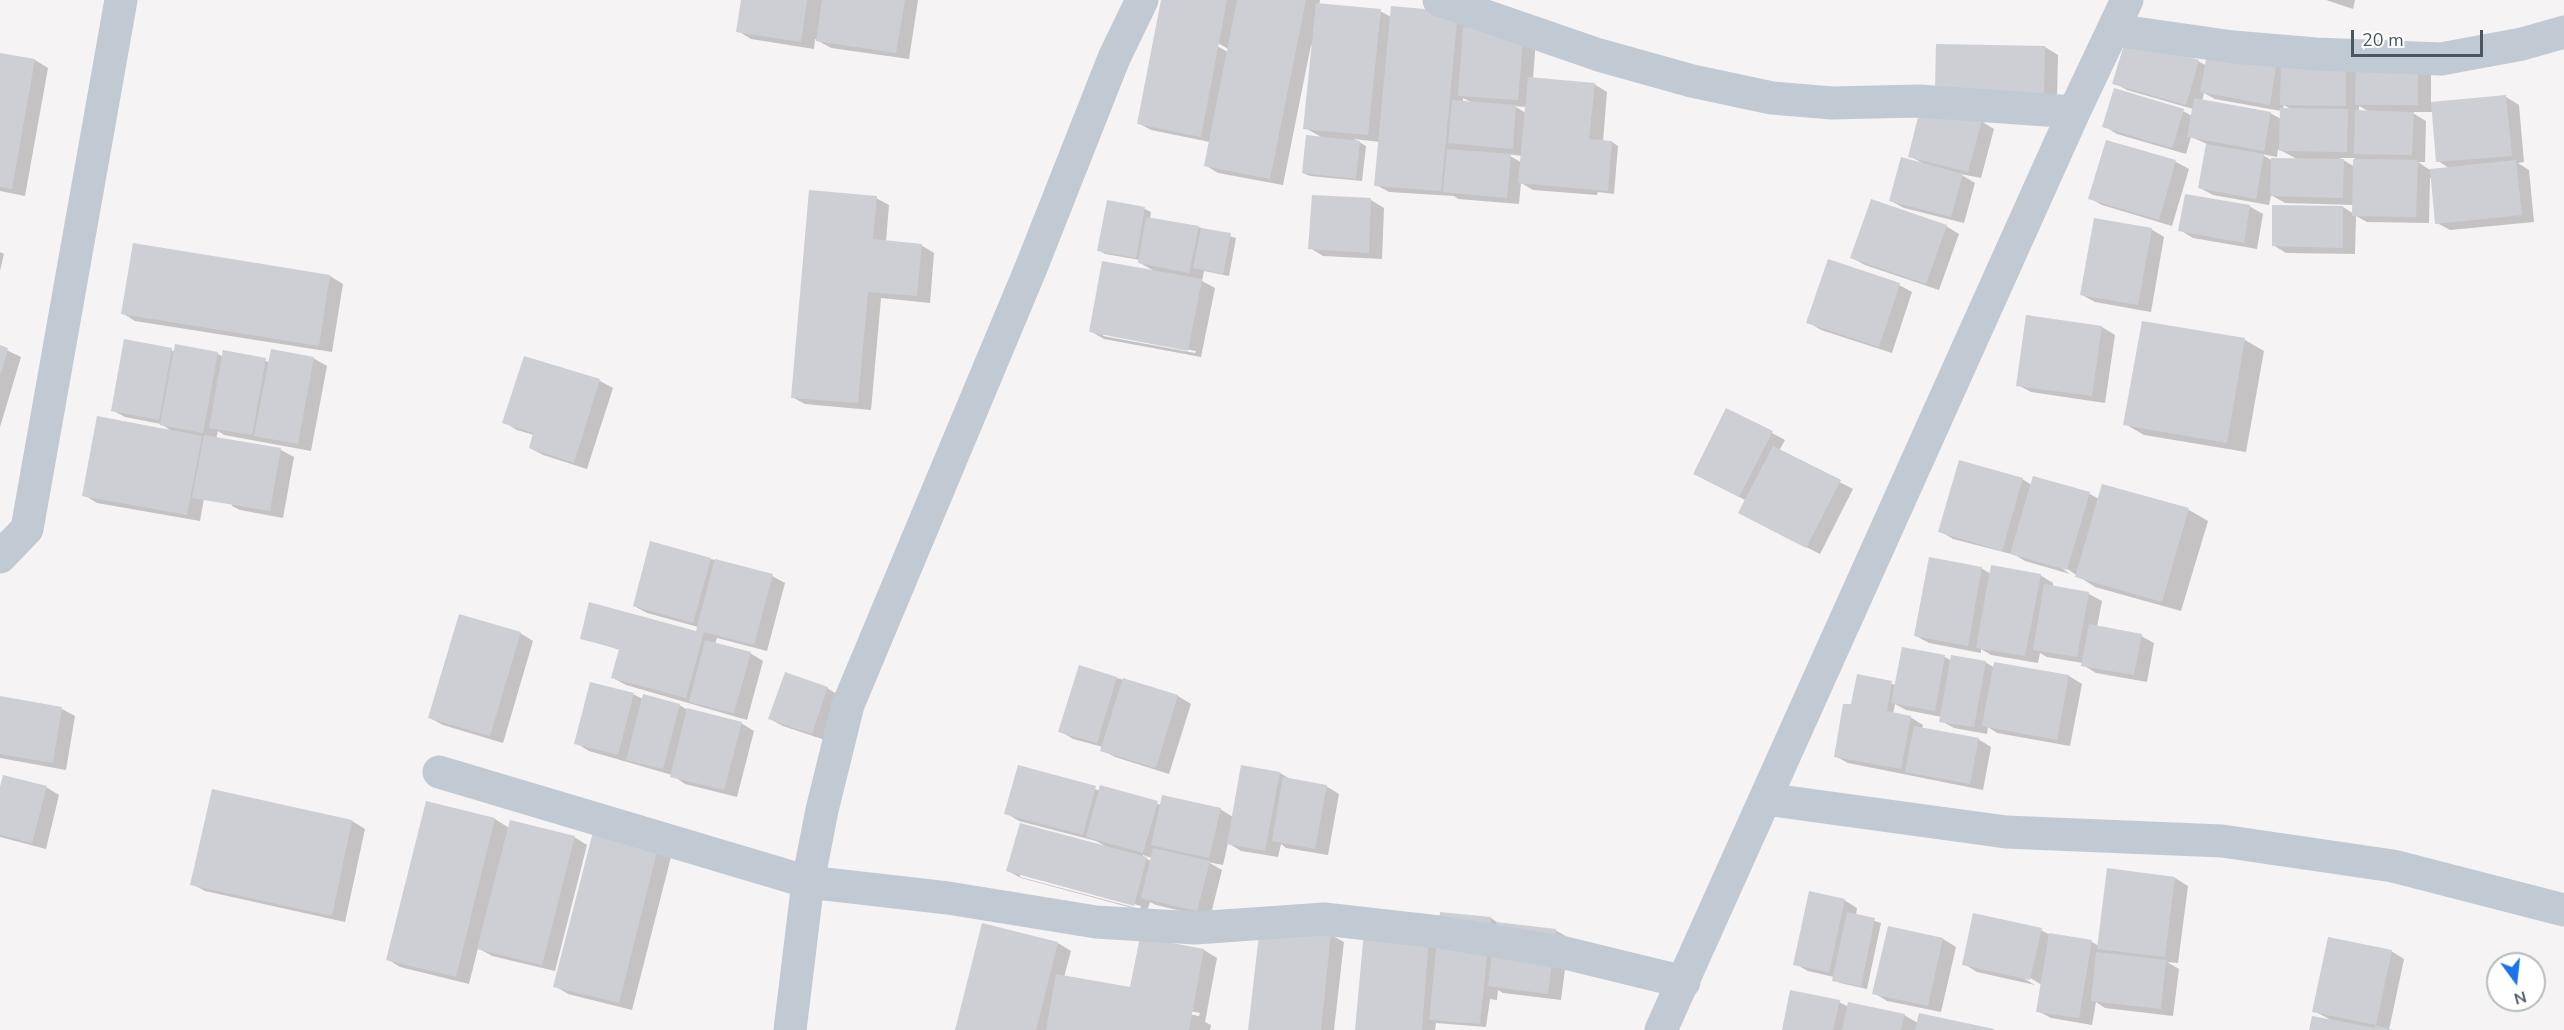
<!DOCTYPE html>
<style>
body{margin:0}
#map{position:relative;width:2564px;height:1030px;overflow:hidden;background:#f5f3f3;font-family:"Nunito Sans",sans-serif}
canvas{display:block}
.north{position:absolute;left:2486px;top:952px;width:60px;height:60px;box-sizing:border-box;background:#fff;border:2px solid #b7bbc0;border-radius:50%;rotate:165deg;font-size:16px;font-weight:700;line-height:24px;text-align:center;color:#4a5661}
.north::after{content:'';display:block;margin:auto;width:21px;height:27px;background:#1a73e8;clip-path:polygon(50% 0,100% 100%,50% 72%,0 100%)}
.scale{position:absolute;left:2351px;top:30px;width:132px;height:27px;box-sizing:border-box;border:3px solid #4a5661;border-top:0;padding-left:8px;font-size:18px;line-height:21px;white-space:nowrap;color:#4a5661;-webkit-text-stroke:4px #fff;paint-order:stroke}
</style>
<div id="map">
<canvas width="2564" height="1030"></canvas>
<div class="north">N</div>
<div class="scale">20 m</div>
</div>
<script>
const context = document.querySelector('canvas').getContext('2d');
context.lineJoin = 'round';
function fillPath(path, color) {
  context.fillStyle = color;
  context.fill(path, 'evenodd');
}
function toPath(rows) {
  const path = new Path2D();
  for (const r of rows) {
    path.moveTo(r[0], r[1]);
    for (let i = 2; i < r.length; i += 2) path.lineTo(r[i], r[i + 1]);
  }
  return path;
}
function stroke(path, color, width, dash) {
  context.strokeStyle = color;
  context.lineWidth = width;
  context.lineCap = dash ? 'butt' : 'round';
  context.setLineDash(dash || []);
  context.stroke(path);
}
fillPath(toPath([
 [743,0,918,0,909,59,831,48,815,39,814,49,751,39,738,31],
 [1162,0,1320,0,1319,5,1380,11,1391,17,1392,8,1536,40,1533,79,1594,84,1607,92,1603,142,1612,142,1618,146,1614,194,1598,192,1597,195,1533,190,1521,183,1519,204,1458,199,1454,196,1389,192,1376,185,1380,142,1354,139,1366,146,1362,181,1310,176,1303,173,1323,138,1305,128,1313,46,1311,45,1283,185,1218,173,1205,165,1210,142,1151,130,1138,123],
 [1213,40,1228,49,1228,52,1211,43],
 [1463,98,1473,103,1463,103],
 [1514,106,1527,107,1526,113],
 [1507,154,1522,156,1522,163],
 [2326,0,2355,0,2353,9],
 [2045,47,2058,55,2057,100,1950,99],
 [2209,51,2431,72,2431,104,2506,97,2519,105,2524,162,2518,163,2529,170,2534,222,2450,230,2437,223,2432,178,2430,178,2429,223,2367,222,2356,216,2355,254,2286,253,2273,245,2274,206,2343,207,2354,214,2354,205,2285,203,2271,195,2269,205,2213,195,2200,188,2207,144,2191,137,2186,154,2117,134,2104,126,2183,111,2192,116,2193,109,2127,90,2114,83,2198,61,2207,66],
 [2204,93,2215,99,2281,111,2281,119,2270,113,2202,101],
 [2284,105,2292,110,2283,109],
 [2359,106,2370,112,2359,112],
 [2411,112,2433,112,2438,161,2449,168,2430,170,2418,162,2425,162,2426,121],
 [2278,149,2297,159,2273,161,2261,154,2277,157],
 [2340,158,2355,158,2355,167],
 [0,54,35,60,48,68,25,196,0,191],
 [1981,121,1994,129,1981,178,1960,174,1975,183,1964,223,1904,208,1891,201,1922,163,1910,156],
 [2107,141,2176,162,2189,169,2172,226,2102,205,2089,198],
 [1313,196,1371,200,1384,208,1382,259,1323,256,1310,248],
 [876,198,889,205,886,242,921,245,934,253,930,303,881,298,871,410,805,404,792,397],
 [1108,202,1145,209,1151,212,1150,219,1198,227,1236,238,1229,276,1204,271,1202,281,1215,288,1201,357,1104,339,1090,331,1156,272,1140,263,1140,260,1105,254,1099,250],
 [1103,333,1196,351,1195,353,1103,336],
 [2249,206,2263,214,2257,249,2193,238,2180,230],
 [1946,226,1959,234,1939,290,1865,265,1852,258],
 [2151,229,2164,237,2151,312,2095,302,2082,295],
 [134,244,330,276,343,284,332,352,135,321,122,313],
 [0,252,4,254,0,271],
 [1899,285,1912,292,1892,353,1821,330,1808,322],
 [2143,323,2245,340,2264,351,2246,452,2144,435,2125,424],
 [2102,327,2115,335,2105,403,2031,392,2018,385],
 [0,347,21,357,0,427],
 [171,350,175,352,217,353,223,357,224,352,270,362,313,358,327,366,311,451,224,435,218,431,216,439,281,450,294,457,283,518,240,510,232,506,232,503,204,498,200,521,97,503,84,495,173,432,161,424,125,417,112,410],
 [525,357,600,381,613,388,587,469,543,455,530,448,534,435,517,430,504,422],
 [1772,433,1785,440,1779,451,1853,489,1820,554,1753,520,1747,501,1695,474],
 [2034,478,2090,494,2099,499,2103,486,2189,510,2208,521,2181,611,2095,587,2061,565,2060,567,2070,574,2025,561,2015,555,1953,539,1940,531,2022,479,2032,485],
 [711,559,772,576,785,583,767,651,717,638,715,644,750,653,763,661,747,720,626,685,613,678,620,650,581,638,697,632,698,627,647,613,634,606],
 [1981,568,1991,574,2040,575,2053,583,2053,587,2089,594,2102,601,2097,627,2141,636,2154,643,2147,682,2096,673,2083,665,2083,663,2047,657,2040,653,2038,663,1991,655,1981,649,1981,653,1929,643,1916,636],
 [520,633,533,641,503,743,443,725,430,718],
 [1903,649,1945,657,1952,661,1985,662,1995,668,1996,663,2069,676,2082,684,2070,746,1997,733,1988,727,1987,734,1954,728,1941,721,1942,717,1906,710,1895,704,1893,714,1910,717,1923,725,1922,729,1978,739,1991,747,1983,790,1848,763,1835,756,1859,708,1858,676,1896,685],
 [1080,667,1178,696,1191,704,1169,774,1115,757,1102,750,1103,747,1073,739,1060,731],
 [827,688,840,696,825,740,783,726,770,719],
 [633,694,643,699,679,705,688,710,741,723,754,731,737,797,685,784,672,775,589,751,576,743],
 [0,698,62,709,75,716,66,770,0,758],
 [1019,767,1101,791,1162,805,1220,809,1233,817,1280,773,1292,780,1326,786,1339,794,1328,855,1286,848,1281,844,1278,857,1241,851,1228,843,1223,865,1208,862,1222,870,1210,918,1156,905,1150,902,1147,912,1021,878,1008,871,1105,846,1096,841,1019,821,1006,813],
 [1143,855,1152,858,1152,862,1143,856],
 [1020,874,1141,906,1140,909,1020,877],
 [46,787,59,795,46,849,0,837,0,793],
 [213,791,352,821,365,829,345,922,205,891,192,884],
 [427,803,495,819,509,828,574,837,587,845,555,971,492,956,478,948,469,984,400,967,387,959],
 [594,834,671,857,632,1010,568,994,555,986],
 [2175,878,2188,886,2178,963,2167,962,2179,969,2173,1016,2105,1008,2096,1002,2092,1025,2051,1018,2038,1011,2042,985,2025,975,2023,978,2035,985,1977,972,1964,964,2041,930,2050,935,2092,942,2099,946],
 [1844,900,1857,908,1856,915,1881,923,1867,989,1840,983,1834,980,1834,977,1808,971,1795,964],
 [1491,918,1500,924,1555,930,1569,938,1561,1000,1503,993,1498,990,1497,1000,1490,999,1486,1027,1436,1023,1435,1030,1357,1030,1365,933],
 [1331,935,1344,942,1334,1030,1250,1030],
 [1943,939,1956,947,1941,1012,1887,1001,1874,993],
 [1058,943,1071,951,1064,977,1129,989,1204,950,1217,958,1205,1022,1211,1025,1210,1030,956,1030],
 [1147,1003,1200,1013,1199,1016,1147,1006],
 [2391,951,2404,959,2389,1030,2311,1030,2331,1020,2314,1011],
 [1839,1002,1849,1007,1904,1015,1918,1023,1991,1030,1783,1030]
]), '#0003');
fillPath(toPath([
 [741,0,807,0,801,42,736,32],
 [822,0,905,0,896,53,816,41],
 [1161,0,1227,0,1201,137,1137,124],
 [1237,0,1306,0,1270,179,1204,166],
 [1316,3,1381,9,1368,135,1303,129],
 [1391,6,1458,12,1441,191,1374,186],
 [1463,27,1524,31,1518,100,1458,96],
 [2126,38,2199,60,2186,105,2112,84],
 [1936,44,2045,46,2044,93,1935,92],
 [2208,49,2277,60,2270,105,2200,92],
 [0,53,35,59,12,189,0,187],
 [2281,59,2346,60,2346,106,2280,105],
 [2356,61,2418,62,2418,105,2355,105],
 [1528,77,1595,83,1589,139,1612,141,1608,191,1518,183],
 [2114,88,2184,109,2172,148,2102,127],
 [2506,95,2512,156,2436,162,2431,102],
 [2194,98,2271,112,2264,151,2187,137],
 [1452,100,1516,105,1513,149,1448,143],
 [1921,105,1982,120,1968,172,1908,157],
 [2280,108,2348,109,2347,152,2279,151],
 [2355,110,2414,112,2412,155,2354,154],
 [1306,135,1360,141,1356,179,1302,173],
 [2106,140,2176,160,2159,220,2088,199],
 [2206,144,2264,154,2256,199,2198,188],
 [1447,149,1511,154,1507,198,1443,192],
 [1901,157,1963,174,1951,217,1889,201],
 [2271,158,2344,159,2343,198,2270,196],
 [2353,159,2418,160,2416,217,2352,216],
 [2516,160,2522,215,2435,224,2430,169],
 [809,190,877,196,873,239,922,244,917,296,868,292,858,403,791,398],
 [2185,194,2250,205,2244,243,2178,231],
 [1312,195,1371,198,1369,253,1308,249],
 [1871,199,1947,225,1926,284,1850,258],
 [1107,200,1145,207,1136,258,1097,251],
 [2272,205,2343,206,2343,248,2272,246],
 [1146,217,1199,226,1189,273,1138,263],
 [2094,218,2152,228,2138,305,2080,295],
 [1201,228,1231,233,1223,274,1193,268],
 [133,243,330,275,319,346,121,314],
 [1828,259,1900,283,1879,347,1806,323],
 [1102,261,1202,279,1188,351,1089,332],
 [2026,315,2102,326,2092,396,2016,386],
 [2142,321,2245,338,2227,443,2123,425],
 [124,339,172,348,159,420,111,411],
 [175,344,218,352,203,433,160,425],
 [0,345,8,348,1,373,0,373],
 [271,349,314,357,298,444,254,436],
 [223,350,266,358,252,435,209,428],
 [524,356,600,379,574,463,529,448,533,433,502,423],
 [1726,408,1773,431,1739,497,1693,474],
 [97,416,202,436,187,515,82,496],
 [204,435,281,448,270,511,192,498],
 [1773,446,1841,480,1806,548,1738,513],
 [1959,460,2023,478,2002,551,1938,532],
 [2033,476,2090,492,2067,570,2010,554],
 [2102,484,2189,508,2162,602,2075,577],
 [650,541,711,558,693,623,633,606],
 [1929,557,1982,567,1968,646,1914,636],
 [715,559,773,574,754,645,704,632,686,698,611,678,619,649,580,639,589,602,696,631],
 [1991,565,2041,574,2025,656,1976,648],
 [2044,584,2089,592,2077,657,2033,650],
 [459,614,521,632,490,736,428,718],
 [2089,624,2142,634,2134,675,2081,666],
 [705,640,751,652,734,713,689,702],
 [1902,647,1945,655,1935,711,1891,703],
 [1951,655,1986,661,1974,727,1939,722],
 [1994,662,2069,675,2057,740,1982,726],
 [1079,665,1117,677,1097,743,1058,732],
 [785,672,828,687,812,734,768,719],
 [1857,674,1892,681,1887,711,1911,716,1901,769,1834,757,1843,704,1851,704],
 [1123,678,1178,695,1156,768,1100,751],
 [590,682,634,693,618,755,574,744],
 [643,694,680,704,663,769,626,760],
 [0,696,62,707,53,763,0,754],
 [687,708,742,722,724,790,670,777],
 [1914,726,1979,738,1970,784,1905,772],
 [1018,765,1096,786,1083,835,1004,814],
 [1241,765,1280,772,1265,851,1227,844],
 [3,775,47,786,32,843,0,835,0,787],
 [1283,777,1327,785,1315,849,1272,841],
 [1100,785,1158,801,1143,853,1086,837],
 [212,789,352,820,332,916,190,885],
 [1162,795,1221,808,1209,858,1151,845],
 [426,801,495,818,456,977,386,960],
 [510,820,575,836,542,965,477,949],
 [1020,823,1147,857,1134,906,1006,871],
 [593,832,658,848,619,1003,553,987],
 [1153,848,1210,861,1197,911,1141,898],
 [2107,868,2175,877,2165,957,2097,949],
 [1809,891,1845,899,1829,972,1793,965],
 [1440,912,1491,917,1480,1024,1429,1020],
 [1847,912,1875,918,1861,986,1832,981],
 [1973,913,2042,928,2030,980,1962,965],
 [1496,922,1556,929,1548,994,1488,986],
 [982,923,1058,942,1036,1030,955,1030],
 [1260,926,1331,933,1321,1030,1248,1030],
 [1888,926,1943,938,1928,1006,1872,994],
 [1364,931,1429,936,1422,1030,1355,1030],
 [2049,933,2092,940,2079,1018,2036,1012],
 [1140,937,1204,949,1189,1030,1046,1030,1056,974,1130,987],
 [2328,937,2392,950,2376,1025,2312,1012],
 [2096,952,2166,960,2161,1009,2091,1001],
 [1790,990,1840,1000,1833,1030,1782,1030],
 [1848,1002,1905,1014,1901,1030,1842,1030],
 [1919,1013,1994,1029,1994,1030,1915,1030],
 [2312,1016,2375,1028,2375,1025,2393,1030,2309,1030]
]), '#cdcfd5');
stroke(toPath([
 [1439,0,1599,55,1692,81,1772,98,1832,103,1919,101,2074,112],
 [2114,30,2233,47,2316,54,2441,59,2522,44,2564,32],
 [0,557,27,529,121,0],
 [439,772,808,882,948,898,1096,922,1195,928,1324,919,1439,932,1561,952,1684,982],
 [1765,799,2006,832,2222,841,2393,866,2564,910],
 [790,1030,808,882,822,810,848,705,1031,268,1114,58,1142,0],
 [1661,1030,2074,112,2127,0]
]), '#c1cad2', 33);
</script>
